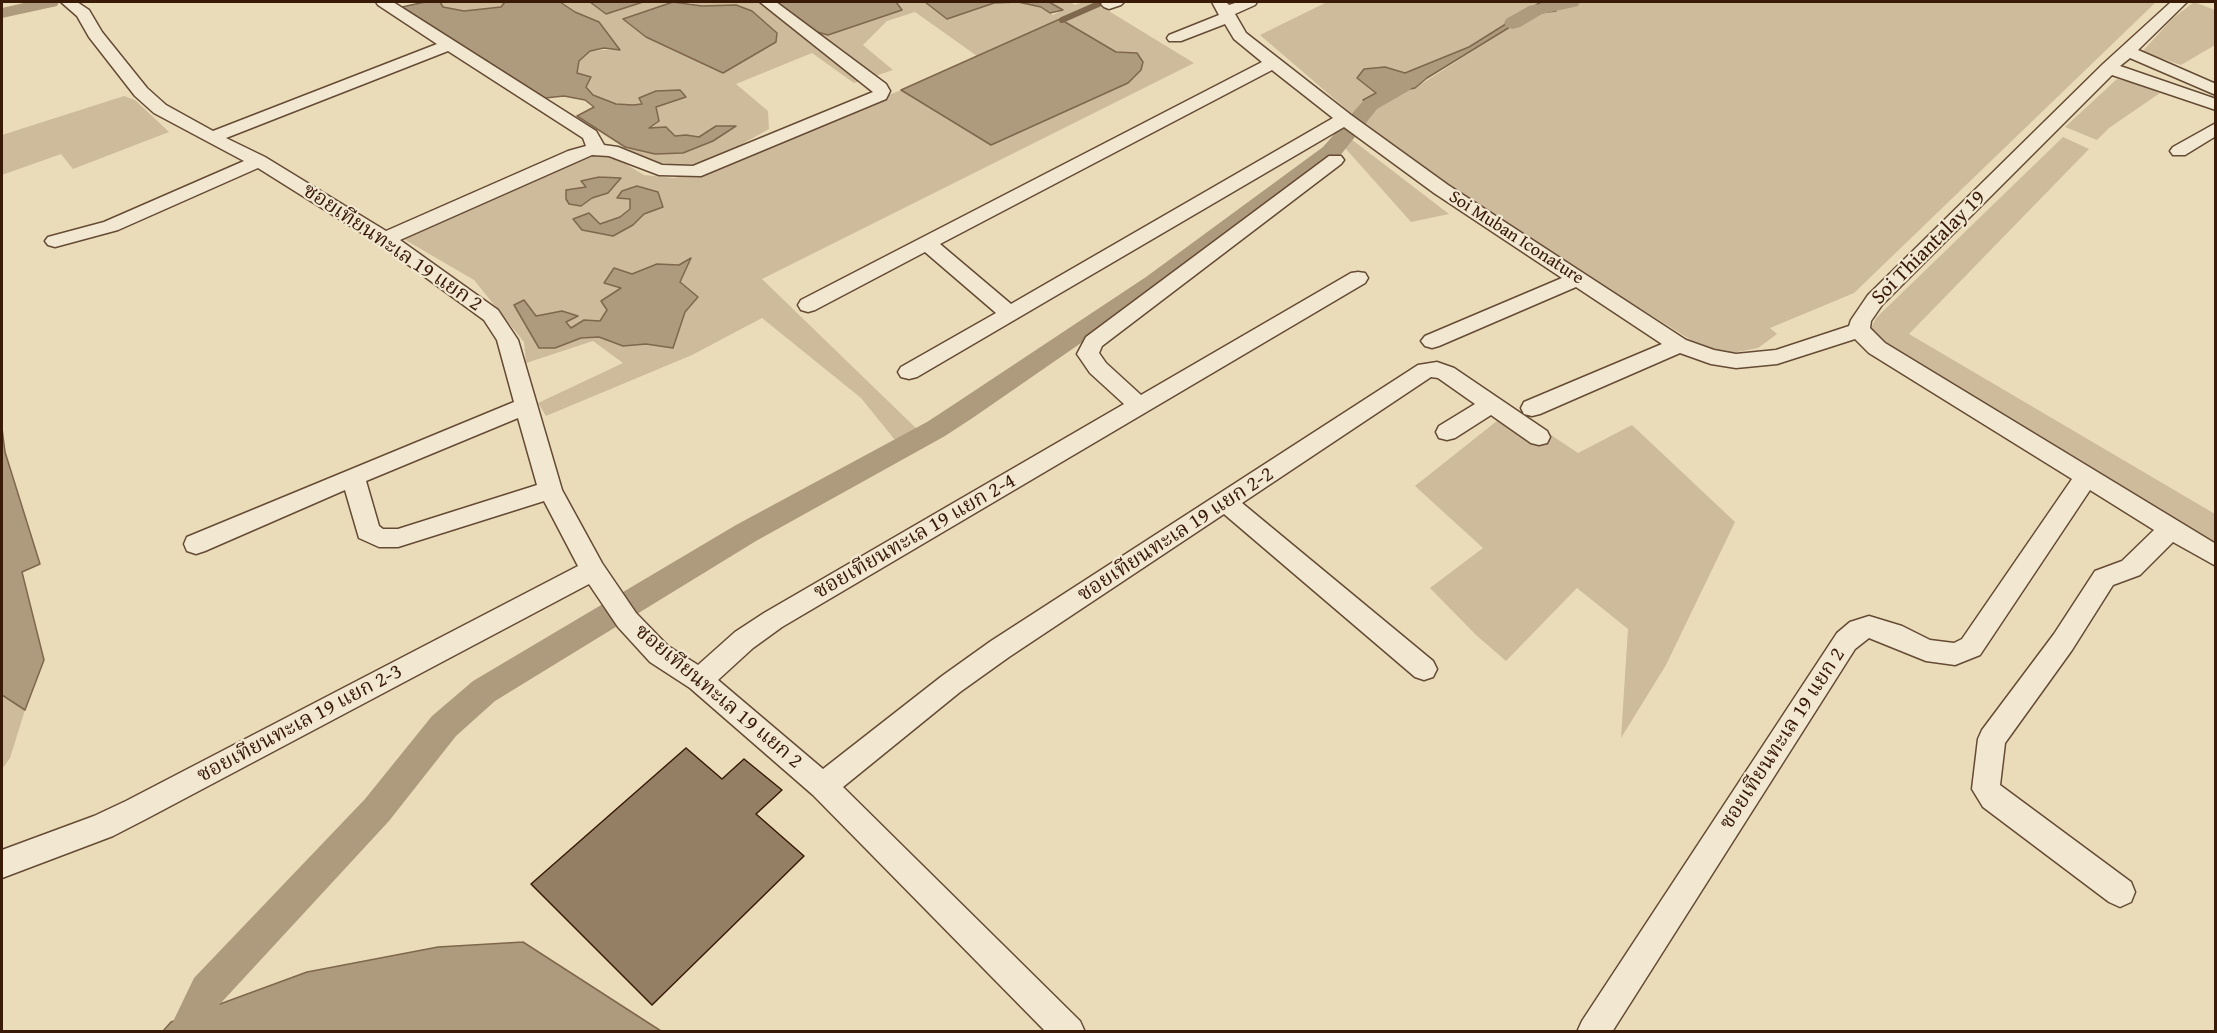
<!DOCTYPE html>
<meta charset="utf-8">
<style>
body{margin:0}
#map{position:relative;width:2217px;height:1033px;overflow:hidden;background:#ebdcb9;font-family:"Gentium Book Plus",serif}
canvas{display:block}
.frame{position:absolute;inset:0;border:3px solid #381a07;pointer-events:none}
</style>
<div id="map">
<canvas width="2217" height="1033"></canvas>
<div class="frame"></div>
</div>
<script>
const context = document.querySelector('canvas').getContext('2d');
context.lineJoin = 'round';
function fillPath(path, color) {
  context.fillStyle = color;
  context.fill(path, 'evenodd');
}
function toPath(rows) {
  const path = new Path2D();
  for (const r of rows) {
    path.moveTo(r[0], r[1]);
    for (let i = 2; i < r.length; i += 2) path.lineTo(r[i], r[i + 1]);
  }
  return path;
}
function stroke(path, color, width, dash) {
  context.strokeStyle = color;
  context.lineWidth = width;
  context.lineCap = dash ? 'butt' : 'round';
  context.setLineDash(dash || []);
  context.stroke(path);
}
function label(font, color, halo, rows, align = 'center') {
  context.font = font + ' "Gentium Book Plus","Noto Serif Thai",serif';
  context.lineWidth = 4.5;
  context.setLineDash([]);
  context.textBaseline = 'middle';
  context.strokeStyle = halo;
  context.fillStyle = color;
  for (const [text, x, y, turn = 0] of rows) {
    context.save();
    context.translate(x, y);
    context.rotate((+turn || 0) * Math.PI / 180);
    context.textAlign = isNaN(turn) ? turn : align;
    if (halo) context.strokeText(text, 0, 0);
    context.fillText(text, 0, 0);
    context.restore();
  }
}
fillPath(toPath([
 [440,2,505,2,502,7,464,11,442,7],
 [560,2,590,2,606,14,643,2,673,2,624,20,646,37,674,49,777,33,752,11,736,5,702,6,685,2,776,2,817,32,902,10,896,2,925,2,947,19,994,3,1018,2,1041,7,1053,15,1063,10,1049,2,1070,2,1075,5,1083,2,1094,2,1194,63,762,279,920,432,895,440,861,398,762,318,692,355,546,416,538,403,623,363,593,341,526,363,524,342,474,280,402,238,576,160,591,156,614,157,644,175,674,178,711,170,901,90,991,145,1137,53,1116,52,1060,19,977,56,915,12,887,21,863,45,893,70,854,83,812,53,736,84,768,111,769,129,719,157,700,164,670,166,648,160,625,147,655,154,713,141,735,126,716,126,699,137,686,135,675,136,647,128,656,107,680,90,656,91,640,98,643,104,633,105,616,104,593,95,577,74,579,61,590,51,619,49,599,22,575,12],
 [586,187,608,193,592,198,581,206,566,190],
 [630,199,663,207,643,214,633,225,582,230,589,213,600,224,620,217,630,209],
 [691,259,680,282,698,298,685,312,672,348,646,344,623,346,599,337,581,338,555,348,526,324,514,305,524,300,536,316,577,316,566,322,571,329,584,320,601,321,632,274,657,264,679,265],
 [1327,2,1541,2,1469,47,1405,73,1385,67,1376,93,1363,100,1370,105,1395,92,1415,88,1531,14,1554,11,1549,7,1553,2,2156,2,1854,293,1770,328,1777,334,1758,348,1727,354,1691,340,1446,188,1388,145,1260,35],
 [2194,2,2215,10,2215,45,2181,65,2142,52,2172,19],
 [2117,79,2139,84,2160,93,2109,128,2097,140,2065,127],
 [124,96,135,100,169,132,73,169,61,154,2,175,2,135],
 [1347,136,1372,155,1449,214,1411,222,1338,140],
 [2063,137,2089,149,1909,334,2215,514,2215,543,1878,340,1871,328,1876,318],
 [1512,409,1578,453,1632,425,1735,522,1666,665,1621,738,1628,629,1577,588,1506,661,1476,635,1430,588,1483,548,1415,486],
 [2,695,25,710,10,758,2,769]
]), '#cdbb9b');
const water = toPath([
 [425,2,440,2,443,7,464,11,501,7,505,2,560,2,575,12,599,22,620,50,604,48,590,51,579,61,577,73,591,77,586,87,593,95,616,104,633,105,642,104,639,98,656,91,680,90,686,97,656,107,659,121,649,128,666,127,675,136,686,135,699,137,716,126,736,126,713,141,683,153,655,154,625,147,577,116,594,107,585,100,564,96,545,98,402,7,425,2],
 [590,2,643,2,606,14,590,2],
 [673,2,702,6,736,5,752,11,777,33,776,42,723,73,646,37,623,19,673,2],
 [776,2,896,2,902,10,828,35,817,32,776,2],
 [925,2,1049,2,1063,10,1050,13,1041,7,1018,2,994,3,947,19,925,2],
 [1541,2,1553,2,1549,7,1556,11,1531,14,1427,78,1415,88,1395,92,1370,105,1363,100,1376,93,1357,78,1364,69,1385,67,1405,73,1469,47,1541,2],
 [1060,19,1116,52,1137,53,1143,62,1141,70,1128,83,991,145,901,90,1060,19],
 [599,177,621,178,608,193,592,198,581,206,569,204,566,199,566,190,586,187,581,181,599,177],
 [637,186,658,192,663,207,644,214,633,225,613,236,582,230,573,219,589,213,600,224,620,217,630,209,630,199,617,198,622,191,637,186],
 [691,258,680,282,698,297,685,312,673,348,646,344,623,346,599,337,581,338,555,348,539,348,514,305,524,300,536,316,562,311,578,316,566,322,571,328,584,320,600,321,607,310,601,301,621,288,604,283,614,268,632,274,657,264,679,265,691,258],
 [2,428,5,452,40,564,22,572,44,660,25,710,2,695,2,428],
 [523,942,661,1031,163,1031,171,1022,307,972,438,947,523,942]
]);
fillPath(water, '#ae9a7c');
stroke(water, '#7f674d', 1.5);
stroke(toPath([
 [1062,20,1103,2]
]), '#7f674d', 6);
fillPath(toPath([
 [28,2,59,2,57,6,2,18,2,8,28,2],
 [1549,2,1580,2,1578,6,1542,14,1520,27,1513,29,1506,27,1504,23,1506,19,1529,6,1549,2],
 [1403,80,1410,82,1413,86,1410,90,1377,109,1339,157,1162,287,974,417,945,436,756,541,495,701,456,736,389,821,220,1004,207,1032,168,1032,194,978,365,799,432,716,473,681,736,525,927,422,956,403,1146,277,1323,147,1363,101,1403,80]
]), '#ae9a7c');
const building = toPath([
 [686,748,722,779,744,759,782,790,756,814,804,856,652,1005,531,884,686,748]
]);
fillPath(building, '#957f64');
stroke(building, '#381a07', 1.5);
const minor = toPath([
 [61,2,77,2,89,10,102,32,147,88,166,105,213,131,437,44,378,5,376,2,393,2,596,131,604,145,618,147,662,165,693,166,873,92,760,2,776,2,886,84,890,91,886,99,701,176,659,175,609,156,592,155,400,240,498,310,518,340,562,490,602,563,636,613,668,646,698,665,735,632,764,613,1124,404,1090,373,1077,354,1086,337,1329,156,1341,156,1344,160,1341,164,1102,346,1099,353,1106,363,1141,395,1351,273,1358,272,1365,273,1368,278,1365,283,782,627,753,648,718,680,823,769,942,676,991,641,1418,365,1437,362,1454,368,1547,431,1550,437,1547,443,1539,445,1531,443,1491,415,1455,438,1447,440,1439,438,1436,432,1439,426,1475,404,1438,378,1431,377,1242,503,1433,661,1437,669,1433,677,1424,680,1415,677,1224,514,1009,657,960,692,843,787,1080,1021,1085,1032,1046,1032,813,795,690,688,650,662,618,627,589,584,146,819,113,836,2,878,2,850,94,816,126,801,578,566,544,501,398,547,379,547,359,538,345,490,205,551,196,554,187,551,184,544,187,537,514,402,497,340,484,320,384,247,258,168,118,230,55,247,48,245,45,241,48,237,104,222,244,161,154,113,135,96,89,37,77,16,61,2],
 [448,51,583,138,586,146,568,151,386,231,265,157,226,138,448,51],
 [518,418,537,485,398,529,383,529,379,526,366,481,518,418],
 [1103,2,1124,2,1121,5,1109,9,1104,7,1101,4,1103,2],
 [1212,2,1226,2,1229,5,1238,2,1257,2,1255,5,1235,14,1246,33,1351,115,1448,185,1686,340,1714,350,1736,354,1776,350,1849,326,1851,320,1868,295,2103,64,2171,2,2187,2,2138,50,2216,84,2216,95,2130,58,2120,66,2216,99,2216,110,2112,75,1882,305,1871,321,1870,328,1885,343,2216,544,2216,566,2173,542,2140,575,2113,585,2072,650,2005,743,2000,785,2131,882,2135,892,2131,902,2120,907,2109,902,1983,807,1972,789,1978,739,1982,730,2054,634,2095,571,2122,561,2154,530,2090,490,1980,655,1955,665,1926,661,1869,638,1855,649,1612,1032,1577,1032,1582,1021,1837,633,1850,622,1869,616,1902,626,1930,640,1954,643,1962,639,2072,479,1869,353,1855,339,1777,364,1736,368,1711,364,1680,353,1540,414,1532,416,1524,414,1521,408,1524,402,1662,344,1576,287,1439,346,1432,348,1425,346,1421,341,1425,336,1562,278,1434,193,1344,127,917,377,909,379,901,377,898,372,901,367,996,313,925,252,815,310,808,312,801,310,798,305,801,300,1262,62,1234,39,1225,24,1181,41,1169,41,1167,38,1169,35,1219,15,1212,2],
 [1272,70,1333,118,1011,304,940,244,1272,70],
 [2216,123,2216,136,2185,155,2173,155,2170,151,2173,147,2216,123]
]);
stroke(minor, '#654a34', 3);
fillPath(minor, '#f2e8d2');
label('18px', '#381a07', '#f2e8d2', [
 ["Soi Muban Iconature",1516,238,33]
]);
label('21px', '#381a07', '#f2e8d2', [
 ["ซอยเทียนทะเล 19 แยก 2",392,248,34],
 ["Soi Thiantalay 19",1929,248,-45],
 ["ซอยเทียนทะเล 19 แยก 2-2",1176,535,-33],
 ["ซอยเทียนทะเล 19 แยก 2-4",915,537,-30],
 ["ซอยเทียนทะเล 19 แยก 2",718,697,40],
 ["ซอยเทียนทะเล 19 แยก 2-3",300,724,-28],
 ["ซอยเทียนทะเล 19 แยก 2",1783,739,-57]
]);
</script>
